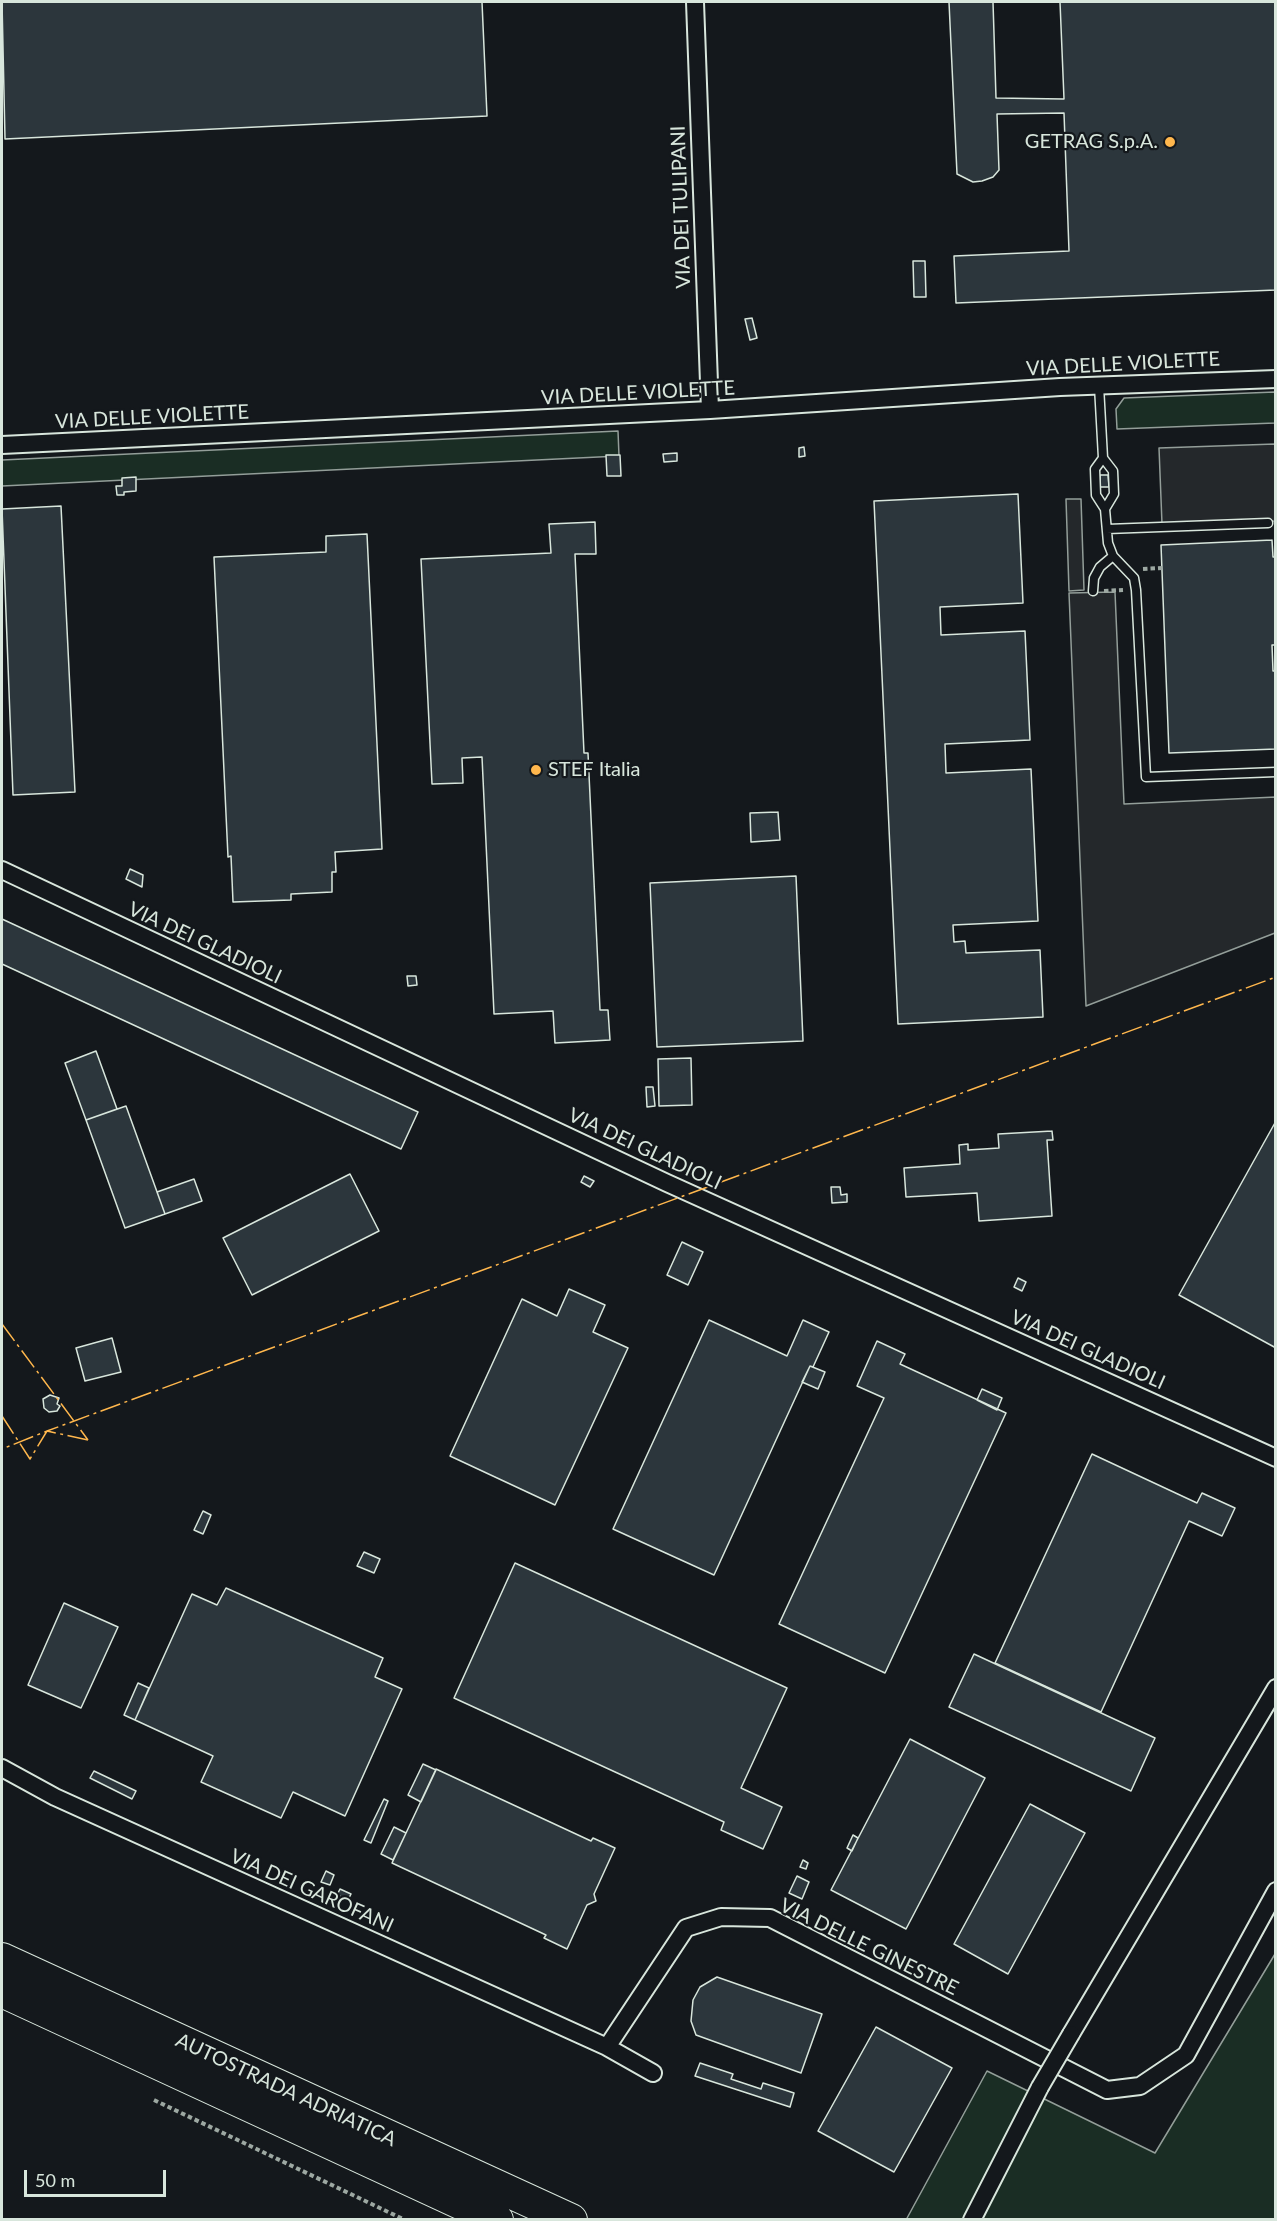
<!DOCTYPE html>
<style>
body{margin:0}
#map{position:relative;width:1277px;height:2221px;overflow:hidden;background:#14181c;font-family:Lato,sans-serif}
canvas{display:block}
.frame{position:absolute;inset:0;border:3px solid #d8e6dc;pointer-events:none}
.scale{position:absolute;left:24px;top:2170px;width:142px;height:27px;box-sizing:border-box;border:3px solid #d8e6dc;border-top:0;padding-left:8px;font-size:18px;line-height:21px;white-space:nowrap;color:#d8e6dc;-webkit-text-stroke:4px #14181c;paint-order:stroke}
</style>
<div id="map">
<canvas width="1277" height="2221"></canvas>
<div class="frame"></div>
<div class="scale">50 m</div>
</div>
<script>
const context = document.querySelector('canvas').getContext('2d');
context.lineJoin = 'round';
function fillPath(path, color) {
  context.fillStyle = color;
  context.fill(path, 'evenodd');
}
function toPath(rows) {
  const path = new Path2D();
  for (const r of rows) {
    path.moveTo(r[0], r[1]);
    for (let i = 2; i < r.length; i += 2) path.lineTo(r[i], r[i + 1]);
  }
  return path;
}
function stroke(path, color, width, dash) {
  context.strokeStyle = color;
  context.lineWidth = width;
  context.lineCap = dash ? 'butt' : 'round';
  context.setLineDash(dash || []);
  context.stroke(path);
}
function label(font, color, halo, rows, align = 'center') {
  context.font = font + ' Lato,sans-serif';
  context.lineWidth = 4.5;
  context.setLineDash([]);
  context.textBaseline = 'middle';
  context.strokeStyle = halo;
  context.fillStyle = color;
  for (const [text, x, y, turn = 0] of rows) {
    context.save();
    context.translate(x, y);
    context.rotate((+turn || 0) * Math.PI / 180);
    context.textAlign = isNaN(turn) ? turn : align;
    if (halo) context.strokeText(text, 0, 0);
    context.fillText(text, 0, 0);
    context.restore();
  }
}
const green = toPath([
 [1275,392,1275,423,1117,429,1116,409,1124,398,1275,392],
 [618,431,619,456,2,486,2,460,618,431],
 [1275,1954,1275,2219,906,2220,987,2071,1155,2153,1275,1954]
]);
fillPath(green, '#1a2d24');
stroke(green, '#939e99', 1.5);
const parking = toPath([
 [1275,444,1275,521,1162,524,1159,448,1275,444],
 [1066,499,1081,499,1084,590,1069,591,1066,499],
 [1115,592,1124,804,1276,797,1275,933,1086,1006,1069,593,1115,592]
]);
fillPath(parking, '#24282b');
stroke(parking, '#939e99', 1.5);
const building = toPath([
 [2,2,482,2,487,116,5,139,2,2],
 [949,2,993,2,996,98,1064,99,1060,2,1276,2,1276,290,956,303,954,256,1069,251,1064,113,997,114,999,170,993,177,982,181,973,182,957,174,949,2],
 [913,261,925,261,926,297,914,297,913,261],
 [752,318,757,338,750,340,745,319,752,318],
 [804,447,805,456,799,457,799,448,804,447],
 [677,453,677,461,664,462,663,454,677,453],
 [606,455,620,455,621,476,607,476,606,455],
 [1100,475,1108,475,1109,487,1100,487,1100,475],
 [136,477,136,491,124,492,124,495,117,495,116,486,122,486,122,478,136,477],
 [1018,494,1023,603,940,607,941,635,1025,631,1030,740,945,744,946,773,1031,769,1038,921,953,925,954,942,965,941,966,953,1040,950,1043,1017,898,1024,874,501,1018,494],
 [61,506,75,792,13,795,2,509,61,506],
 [595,522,596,554,575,554,584,753,588,753,600,1010,608,1010,610,1040,555,1043,553,1011,494,1014,482,757,462,758,463,783,432,784,421,559,551,553,549,524,595,522],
 [367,534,382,849,335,852,336,872,332,872,332,892,291,894,291,900,233,902,231,856,228,857,214,557,326,552,326,536,367,534],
 [1272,540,1273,557,1276,557,1276,645,1272,645,1273,671,1276,671,1276,749,1169,753,1161,545,1272,540],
 [778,812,780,840,751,842,750,813,778,812],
 [130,869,143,875,142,887,126,879,130,869],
 [796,876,803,1041,657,1047,650,883,796,876],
 [2,919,418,1112,401,1149,2,964,2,919],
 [407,976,416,976,417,985,408,986,407,976],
 [96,1051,117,1109,86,1120,65,1063,96,1051],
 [691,1058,692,1105,659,1106,658,1059,691,1058],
 [646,1087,653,1087,655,1106,647,1107,646,1087],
 [126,1106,165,1214,125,1228,86,1120,126,1106],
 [1276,1121,1276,1348,1179,1295,1276,1121],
 [1052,1131,1053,1140,1047,1140,1052,1216,979,1221,977,1193,906,1197,904,1168,960,1164,959,1145,968,1144,968,1150,999,1148,998,1134,1052,1131],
 [350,1174,379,1231,252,1295,223,1238,350,1174],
 [584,1176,594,1181,590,1187,581,1182,584,1176],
 [194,1179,202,1201,165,1214,157,1192,194,1179],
 [831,1187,840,1187,841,1195,847,1194,847,1202,832,1203,831,1187],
 [682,1242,703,1252,688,1285,667,1275,682,1242],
 [1018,1278,1026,1282,1022,1291,1014,1287,1018,1278],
 [569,1289,605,1305,593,1332,628,1348,555,1505,450,1456,522,1299,557,1316,569,1289],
 [709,1320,787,1356,803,1320,829,1332,813,1367,810,1366,714,1575,613,1529,709,1320],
 [112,1338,121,1372,85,1381,76,1348,112,1338],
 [877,1341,905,1354,900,1364,1006,1413,885,1673,779,1624,884,1398,857,1386,877,1341],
 [810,1366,825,1372,818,1389,802,1382,810,1366],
 [982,1389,1002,1398,997,1410,977,1400,982,1389],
 [50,1395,59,1398,57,1404,60,1406,57,1411,49,1412,44,1408,43,1399,50,1395],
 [1092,1454,1197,1503,1202,1493,1235,1508,1222,1536,1189,1521,1101,1712,995,1663,1092,1454],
 [203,1511,211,1515,203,1534,194,1530,203,1511],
 [364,1552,380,1559,374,1573,357,1566,364,1552],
 [515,1563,787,1688,741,1788,782,1807,763,1849,721,1830,724,1822,454,1698,515,1563],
 [226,1588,383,1658,375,1677,402,1689,345,1816,293,1792,281,1818,201,1782,213,1756,135,1720,192,1594,217,1605,226,1588],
 [64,1603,118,1627,81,1708,28,1685,64,1603],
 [974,1654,1155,1738,1131,1791,949,1707,974,1654],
 [138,1683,149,1688,135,1720,124,1715,138,1683],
 [910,1739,985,1778,906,1929,831,1890,910,1739],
 [423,1764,436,1770,421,1802,408,1795,423,1764],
 [436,1769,591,1841,593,1838,615,1848,594,1894,596,1901,587,1905,567,1949,544,1938,546,1935,392,1863,436,1769],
 [94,1771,136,1791,132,1799,90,1778,94,1771],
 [384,1799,388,1801,371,1843,364,1840,384,1799],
 [1030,1804,1085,1833,1008,1974,954,1944,1030,1804],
 [394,1827,406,1833,393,1860,381,1854,394,1827],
 [853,1835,858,1838,852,1851,847,1848,853,1835],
 [803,1860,808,1863,806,1869,800,1867,803,1860],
 [326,1871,334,1875,330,1885,321,1882,326,1871],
 [797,1876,809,1882,802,1899,789,1893,797,1876],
 [340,1889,351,1894,348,1900,337,1895,340,1889],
 [717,1977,822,2014,801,2073,696,2035,691,2021,693,2000,700,1987,717,1977],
 [876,2027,952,2068,894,2172,818,2131,876,2027],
 [700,2063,733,2074,731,2079,761,2089,763,2083,794,2093,790,2107,695,2076,700,2063]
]);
fillPath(building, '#2c363c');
stroke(building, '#d8e6dc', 1.5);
const lane = toPath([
 [1099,386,1103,458,1113,471,1114,494,1105,509],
 [1103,458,1095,469,1096,495,1105,509,1108,543,1113,556,1134,578,1136,590,1146,777,1276,772],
 [1107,529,1268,523],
 [1093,591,1094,578,1100,567,1113,556]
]);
const street = toPath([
 [695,2,710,410],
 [2,445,710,410,1060,387,1276,379],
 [2,870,667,1183,1276,1458],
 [2,1768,55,1797,607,2047,653,2073],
 [1071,2034,1276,1688],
 [607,2047,686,1928,721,1917,770,1918,1107,2090,1140,2086,1186,2055,1276,1891],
 [972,2220,1040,2087]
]);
const highway = toPath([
 [2,1959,571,2220],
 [2,1991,497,2220]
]);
stroke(lane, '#d8e6dc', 11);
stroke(street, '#d8e6dc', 20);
stroke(highway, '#d8e6dc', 34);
stroke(toPath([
 [1143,569,1162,568],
 [1104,591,1123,590],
 [1275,903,1276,903],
 [154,2100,405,2220]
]), '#9da8a2', 4, [4.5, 3]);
stroke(lane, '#14181c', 8);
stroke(street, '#14181c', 16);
stroke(highway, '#14181c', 32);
const streetBridge = toPath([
 [1040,2087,1071,2034]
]);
stroke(streetBridge, '#d8e6dc', 20, []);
stroke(streetBridge, '#14181c', 16);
stroke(toPath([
 [2,1324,88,1440],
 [2,1416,30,1459,47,1431,2,1449],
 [88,1440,47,1431,1276,977]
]), '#ffb74d', 1.5, [21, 4.5, 3, 4.5]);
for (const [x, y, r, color] of [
 [1170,142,6,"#ffb74d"],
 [536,770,6,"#ffb74d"]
]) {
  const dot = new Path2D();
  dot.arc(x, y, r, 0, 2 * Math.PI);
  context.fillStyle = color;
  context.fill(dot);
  stroke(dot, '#14181c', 2);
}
label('20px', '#d8e6dc', '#14181c', [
 ["GETRAG S.p.A.",1158,142],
 ["STEF Italia",548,770,"left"]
], 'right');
label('20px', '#d8e6dc', '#14181c', [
 ["VIA DEI TULIPANI",681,207,-92],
 ["VIA DELLE VIOLETTE",1123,364,-3],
 ["VIA DELLE VIOLETTE",638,393,-3],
 ["VIA DELLE VIOLETTE",152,417,-3],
 ["VIA DEI GLADIOLI",205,943,25],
 ["VIA DEI GLADIOLI",645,1149,25],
 ["VIA DEI GLADIOLI",1088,1350,24],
 ["VIA DEI GAROFANI",312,1891,24],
 ["VIA DELLE GINESTRE",869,1947,26],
 ["AUTOSTRADA ADRIATICA",286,2090,25]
]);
</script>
